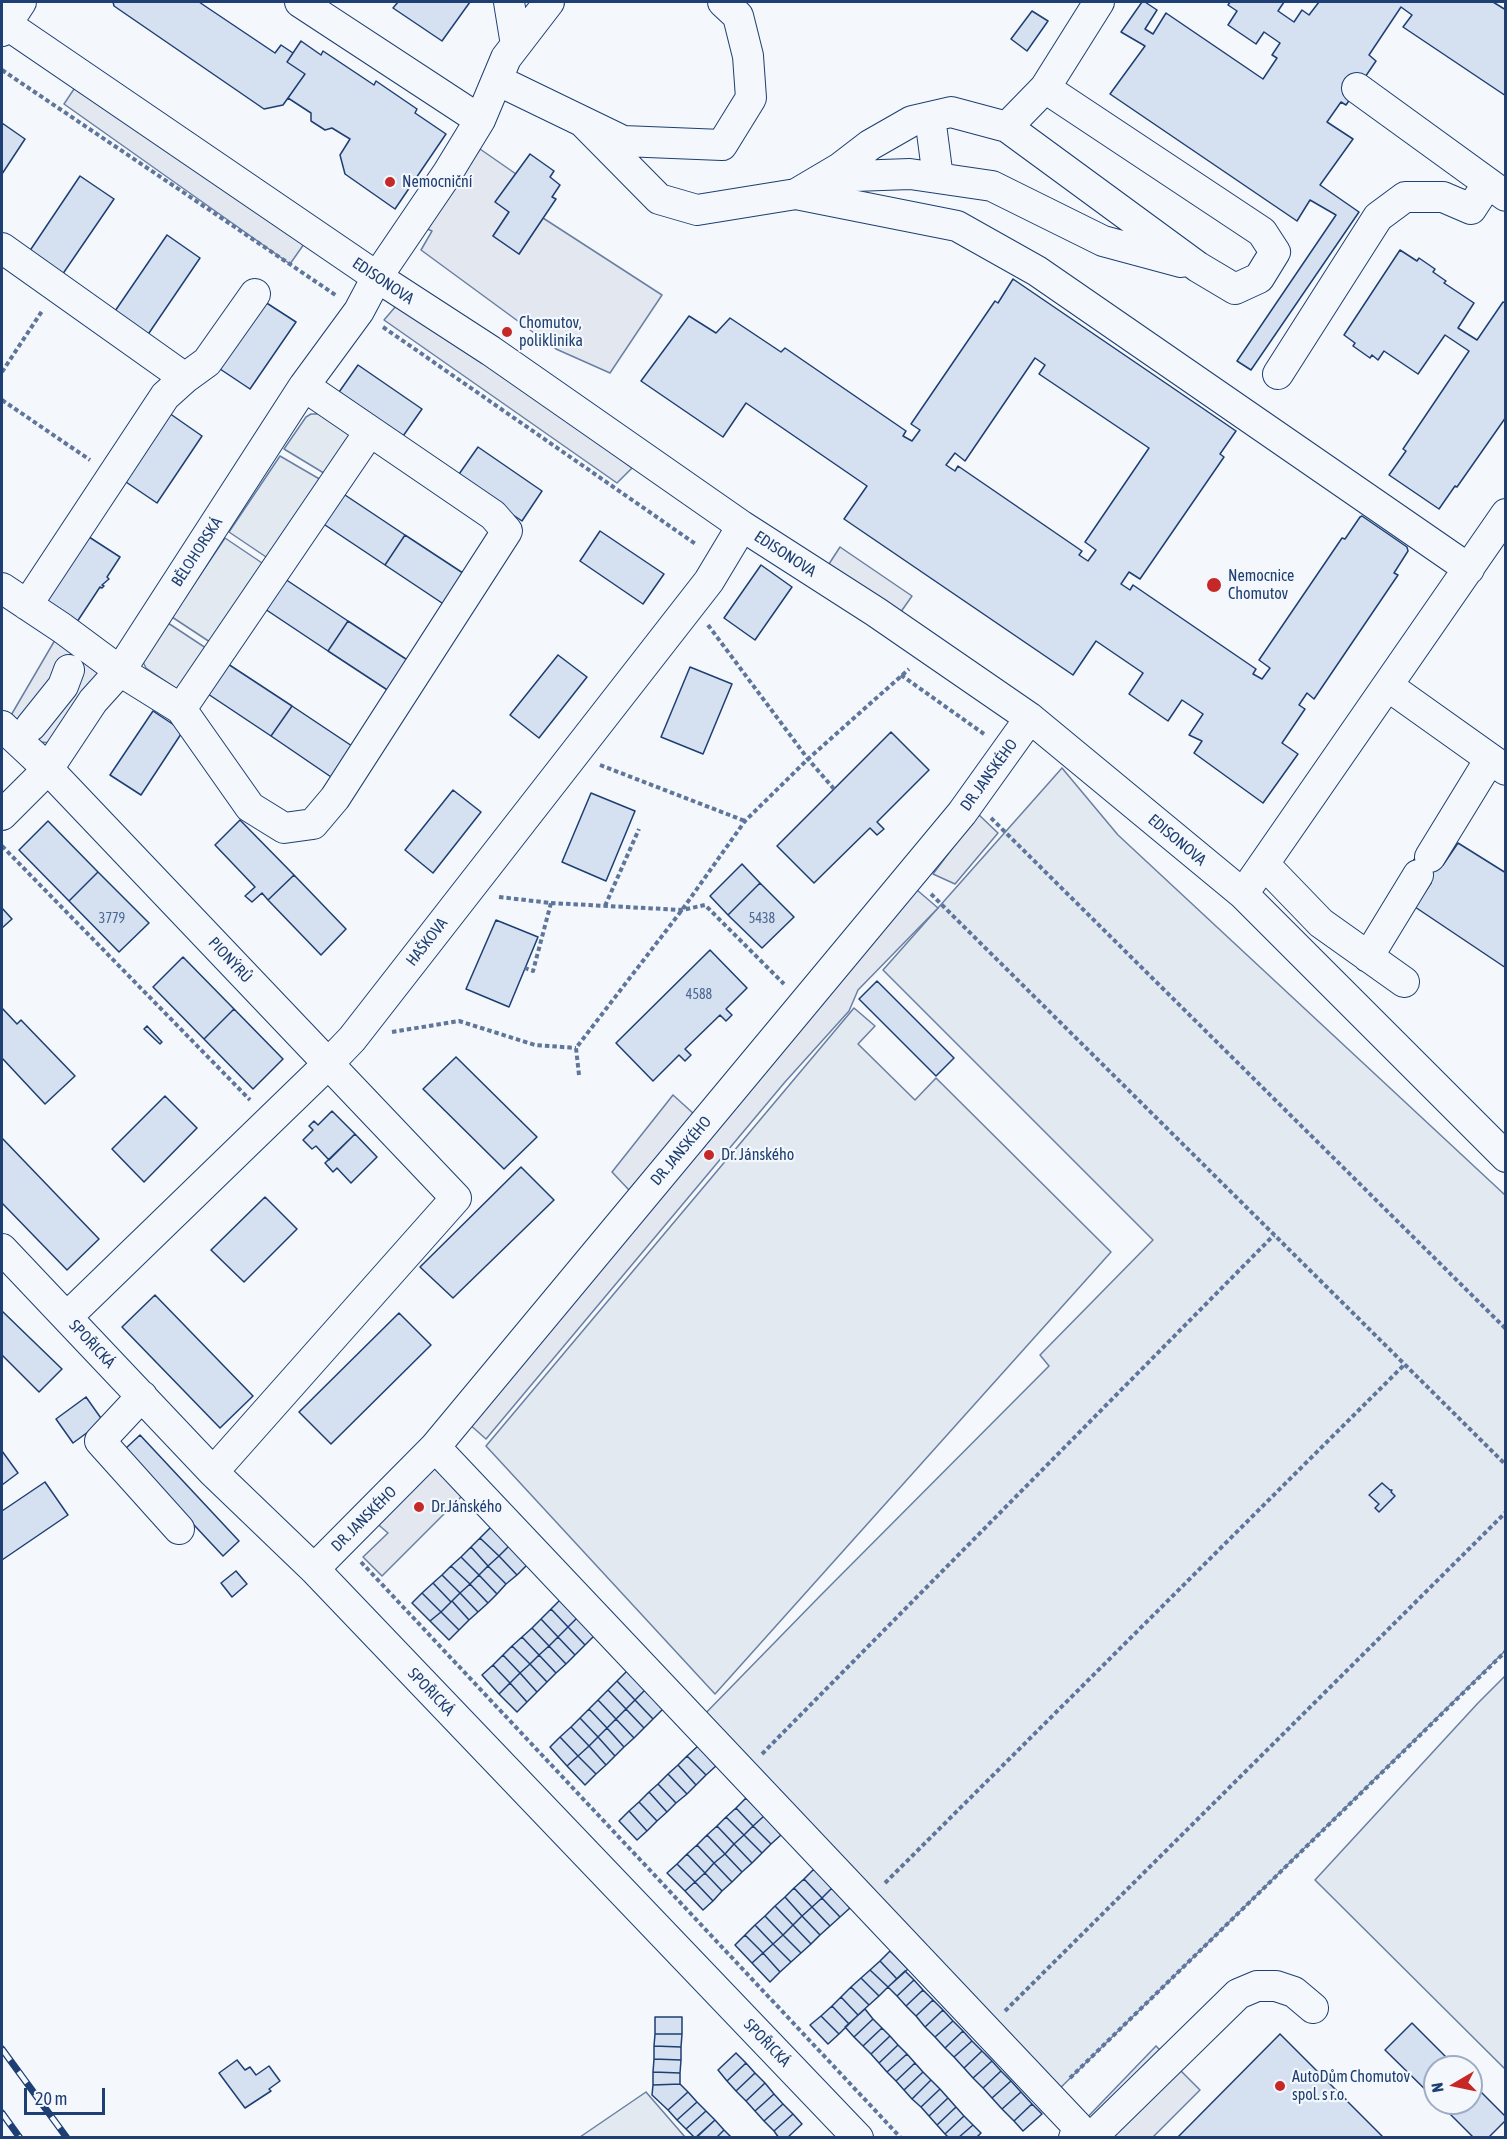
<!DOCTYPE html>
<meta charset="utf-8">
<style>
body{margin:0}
#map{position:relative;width:1507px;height:2139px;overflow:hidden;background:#f4f7fb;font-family:"Asap Condensed",sans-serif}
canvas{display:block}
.frame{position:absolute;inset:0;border:3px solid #1d3f73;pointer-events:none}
.north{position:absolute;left:1423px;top:2055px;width:60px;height:60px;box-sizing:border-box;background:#f4f7fb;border:2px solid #9eadc5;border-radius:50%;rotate:261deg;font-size:16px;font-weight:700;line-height:24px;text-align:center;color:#1d3f73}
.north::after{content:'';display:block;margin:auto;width:21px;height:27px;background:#c62828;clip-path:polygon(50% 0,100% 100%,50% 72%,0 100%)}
.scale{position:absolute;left:24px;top:2088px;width:81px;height:27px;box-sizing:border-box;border:3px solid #1d3f73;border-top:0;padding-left:8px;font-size:18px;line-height:21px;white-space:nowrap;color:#1d3f73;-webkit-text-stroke:4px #f4f7fb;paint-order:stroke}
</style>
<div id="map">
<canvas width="1507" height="2139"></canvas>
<div class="frame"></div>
<div class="north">N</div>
<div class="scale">20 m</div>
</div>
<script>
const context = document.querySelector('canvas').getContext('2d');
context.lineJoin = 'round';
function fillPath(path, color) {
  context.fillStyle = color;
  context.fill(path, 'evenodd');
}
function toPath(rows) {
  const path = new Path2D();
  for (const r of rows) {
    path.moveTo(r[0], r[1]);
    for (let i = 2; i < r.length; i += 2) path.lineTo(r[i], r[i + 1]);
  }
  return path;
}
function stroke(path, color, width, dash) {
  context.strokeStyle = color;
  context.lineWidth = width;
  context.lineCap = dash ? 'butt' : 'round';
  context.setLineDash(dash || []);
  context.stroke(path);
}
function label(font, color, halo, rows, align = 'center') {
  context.font = font + ' "Asap Condensed",sans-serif';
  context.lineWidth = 4.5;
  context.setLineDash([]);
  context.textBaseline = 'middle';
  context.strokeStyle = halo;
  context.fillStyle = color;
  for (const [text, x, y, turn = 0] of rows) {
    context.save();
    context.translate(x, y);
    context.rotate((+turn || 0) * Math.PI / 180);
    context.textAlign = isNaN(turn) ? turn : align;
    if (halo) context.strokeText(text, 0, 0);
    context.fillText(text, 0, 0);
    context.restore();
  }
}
const green = toPath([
 [321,407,353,429,332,478,284,449,306,417,311,414,317,414,321,407],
 [280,456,328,484,275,563,229,532,280,456],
 [225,538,271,569,219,648,172,617,225,538],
 [168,623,215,654,191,691,168,696,174,687,146,668,143,662,168,623],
 [1062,768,1118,835,1505,1195,1505,1651,1050,2098,696,1723,820,1596,1049,1366,1040,1355,1153,1240,883,970,1062,768],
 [854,1008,875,1026,858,1044,915,1100,936,1078,1111,1252,715,1694,486,1446,854,1008],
 [1505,1676,1505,2069,1315,1880,1478,1703,1505,1676],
 [646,2092,685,2137,580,2137,646,2092]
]);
fillPath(green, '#e3e9f0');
stroke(green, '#687fa3', 1.5);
const parking = toPath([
 [78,83,304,244,290,264,64,104,78,83],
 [480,149,516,174,496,202,509,212,493,236,519,254,543,218,662,295,610,373,556,349,421,250,432,231,423,227,480,149],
 [396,306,557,412,632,468,617,483,384,320,396,306],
 [840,547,912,596,898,616,827,567,840,547],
 [62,628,111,664,50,743,41,742,10,717,62,628],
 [978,814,998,833,955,884,933,874,978,814],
 [917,890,938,908,858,990,849,1011,785,1082,486,1439,468,1423,818,1002,917,890],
 [673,1095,694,1114,629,1190,612,1172,673,1095],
 [432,1463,466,1492,382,1576,363,1557,388,1533,374,1521,432,1463],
 [1156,2046,1200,2090,1153,2137,1074,2138,1078,2127,1156,2046]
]);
fillPath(parking, '#e3e8f0');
stroke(parking, '#687fa3', 1.5);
const building = toPath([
 [113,2,199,2,275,53,281,45,293,53,287,62,305,74,283,105,264,109,114,6,113,2],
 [398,2,470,2,442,41,393,8,398,2],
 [1142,2,1145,2,1157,10,1145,29,1153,34,1166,13,1263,79,1277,58,1272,55,1280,43,1264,32,1256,44,1228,25,1237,11,1228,5,1230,2,1284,2,1278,11,1294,22,1302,10,1309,15,1319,2,1493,2,1506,10,1506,96,1403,27,1412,15,1401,7,1369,55,1376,61,1346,105,1341,102,1327,122,1353,139,1320,185,1359,212,1251,370,1237,361,1336,215,1310,200,1297,221,1110,94,1145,46,1121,32,1142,2],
 [1032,11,1048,21,1027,51,1011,39,1032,11],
 [301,41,321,55,323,51,374,85,376,81,417,109,415,113,446,134,395,209,345,174,340,155,350,139,332,128,325,130,311,121,311,113,288,98,305,74,287,62,301,41],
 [2,123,25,139,2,174,2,123],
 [530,154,554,171,550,177,560,185,552,197,556,199,519,254,493,236,509,212,495,202,530,154],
 [80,176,114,199,60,278,27,255,80,176],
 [167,235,200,258,147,336,113,314,167,235],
 [1400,250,1417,261,1419,258,1435,269,1433,272,1446,281,1444,283,1474,303,1458,328,1477,340,1503,302,1506,303,1506,417,1457,487,1455,486,1439,509,1389,475,1406,451,1403,449,1469,351,1445,335,1418,374,1384,351,1378,360,1372,355,1370,358,1353,346,1355,343,1344,335,1400,250],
 [1013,279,1236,431,1220,454,1224,457,1140,579,1129,572,1121,584,1130,590,1133,585,1256,669,1253,674,1262,679,1270,668,1259,660,1342,538,1345,539,1360,517,1362,516,1407,547,1408,551,1394,573,1398,575,1314,699,1307,693,1299,705,1305,709,1282,743,1298,754,1263,803,1194,753,1202,741,1189,735,1203,714,1182,700,1168,721,1129,694,1143,673,1096,641,1073,675,844,519,867,486,746,403,723,437,641,381,689,316,716,333,730,318,781,352,785,348,906,431,903,436,912,441,920,430,911,424,995,301,998,303,1013,279],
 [1035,358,1045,365,1039,374,1149,448,1085,542,1096,550,1088,561,1079,555,1082,551,958,466,955,471,946,465,955,453,965,461,1035,358],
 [262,300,296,322,250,389,217,367,262,300],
 [358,365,422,409,401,439,337,395,358,365],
 [169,413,202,436,157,503,123,480,169,413],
 [478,447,542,491,522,521,457,477,478,447],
 [342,493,405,535,385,565,322,523,342,493],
 [600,531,664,574,643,604,580,561,600,531],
 [86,535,120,557,107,577,109,579,102,585,104,586,102,588,100,587,75,625,42,602,86,535],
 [405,535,469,577,448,607,385,565,405,535],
 [761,565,792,587,755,640,724,618,761,565],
 [285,579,348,621,328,651,265,609,285,579],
 [348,621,412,663,392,693,328,651,348,621],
 [558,655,587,677,539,738,510,715,558,655],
 [228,664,292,706,271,736,208,694,228,664],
 [690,667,732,684,703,754,661,737,690,667],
 [292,706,355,748,334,779,271,736,292,706],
 [153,711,183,731,141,795,110,775,153,711],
 [891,732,929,770,877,822,884,829,877,835,870,828,814,883,777,846,891,732],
 [453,790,481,812,433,873,405,850,453,790],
 [591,793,635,811,606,881,562,862,591,793],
 [240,820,294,875,268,900,262,893,252,902,245,896,255,887,215,845,240,820],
 [48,821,98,872,69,901,19,850,48,821],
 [1458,843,1506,873,1506,968,1415,907,1431,883,1408,869,1419,852,1443,865,1458,843],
 [742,864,760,883,728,915,710,896,742,864],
 [98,872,149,923,119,952,69,901,98,872],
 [294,875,346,929,321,955,268,900,294,875],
 [760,883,794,917,762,948,728,915,760,883],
 [2,908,12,919,2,928,2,908],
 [496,920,538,937,509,1007,466,989,496,920],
 [710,950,747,988,726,1009,732,1015,726,1021,720,1015,685,1049,691,1055,685,1061,679,1055,653,1081,616,1043,710,950],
 [183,957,234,1009,204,1039,153,987,183,957],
 [877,981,954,1058,936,1076,859,999,877,981],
 [2,1008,17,1024,21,1020,75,1076,45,1104,2,1058,2,1008],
 [234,1009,283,1059,253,1089,204,1039,234,1009],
 [147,1026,162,1042,160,1044,144,1029,147,1026],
 [456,1057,537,1137,504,1169,423,1089,456,1057],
 [165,1096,197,1128,144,1182,112,1149,165,1096],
 [332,1111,355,1134,329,1160,316,1146,312,1149,303,1140,313,1130,309,1126,314,1121,318,1125,332,1111],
 [355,1134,377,1157,351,1183,337,1168,333,1172,325,1163,355,1134],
 [2,1138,99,1239,67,1270,2,1203,2,1138],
 [521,1167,554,1200,453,1298,420,1267,521,1167],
 [265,1197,297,1229,244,1282,211,1250,265,1197],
 [155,1295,253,1396,220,1428,122,1327,155,1295],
 [2,1311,62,1369,39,1392,2,1355,2,1311],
 [399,1313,431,1345,331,1444,299,1412,399,1313],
 [86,1397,103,1421,73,1443,56,1419,86,1397],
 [140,1435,239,1541,223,1556,124,1450,140,1435],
 [2,1451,18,1473,2,1485,2,1451],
 [45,1482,68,1515,2,1560,2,1511,45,1482],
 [1382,1483,1390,1490,1392,1490,1391,1492,1395,1496,1379,1512,1375,1508,1379,1504,1369,1495,1382,1483],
 [492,1526,510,1545,499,1556,480,1538,492,1526],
 [480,1538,499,1556,488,1566,471,1547,480,1538],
 [510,1545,528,1564,517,1575,499,1556,510,1545],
 [471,1547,488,1566,479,1575,461,1557,471,1547],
 [499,1556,517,1575,506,1584,488,1566,499,1556],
 [461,1557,479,1575,470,1584,451,1566,461,1557],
 [451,1566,470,1584,460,1593,442,1575,451,1566],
 [488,1566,506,1584,497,1594,479,1575,488,1566],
 [236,1571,247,1584,232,1597,221,1583,236,1571],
 [442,1575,460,1593,451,1602,433,1583,442,1575],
 [479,1575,497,1594,488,1603,470,1584,479,1575],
 [433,1583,451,1602,441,1612,422,1593,433,1583],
 [470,1584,488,1603,478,1612,460,1593,470,1584],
 [422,1593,441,1612,430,1621,412,1603,422,1593],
 [460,1593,478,1612,469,1620,452,1601,460,1593],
 [560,1600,577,1618,568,1627,551,1609,560,1600],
 [452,1601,469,1620,459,1630,441,1612,452,1601],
 [551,1609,568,1627,558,1637,541,1619,551,1609],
 [441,1612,459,1630,449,1640,430,1621,441,1612],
 [577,1618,594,1636,585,1645,568,1627,577,1618],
 [541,1619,558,1637,549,1646,532,1628,541,1619],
 [568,1627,585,1645,575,1655,558,1637,568,1627],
 [532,1628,549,1646,539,1655,522,1637,532,1628],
 [522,1637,539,1655,530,1664,512,1646,522,1637],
 [558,1637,575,1655,566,1664,549,1646,558,1637],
 [512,1646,530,1664,520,1673,503,1655,512,1646],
 [549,1646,566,1664,556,1673,539,1655,549,1646],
 [503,1655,520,1673,510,1683,493,1665,503,1655],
 [539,1655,556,1673,547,1682,530,1664,539,1655],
 [530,1664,547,1682,537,1692,520,1673,530,1664],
 [493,1665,510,1683,499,1694,482,1675,493,1665],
 [627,1671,645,1690,635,1700,617,1681,627,1671],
 [520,1673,537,1692,527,1702,510,1683,520,1673],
 [617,1681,635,1700,626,1709,608,1690,617,1681],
 [510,1683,527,1702,517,1712,499,1694,510,1683],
 [608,1690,626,1709,616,1719,598,1700,608,1690],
 [645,1690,663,1709,653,1719,635,1700,645,1690],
 [598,1700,616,1719,607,1728,589,1709,598,1700],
 [635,1700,653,1719,644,1728,626,1709,635,1700],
 [589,1709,607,1728,598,1737,580,1718,589,1709],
 [626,1709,644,1728,634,1738,616,1719,626,1709],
 [580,1718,598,1737,589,1746,571,1727,580,1718],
 [616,1719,634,1738,624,1747,607,1728,616,1719],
 [571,1727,589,1746,578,1756,560,1737,571,1727],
 [607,1728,624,1747,615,1756,598,1737,607,1728],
 [560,1737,578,1756,567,1766,550,1747,560,1737],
 [598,1737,615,1756,606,1765,589,1746,598,1737],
 [589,1746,606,1765,596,1774,578,1756,589,1746],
 [698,1746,716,1766,706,1775,687,1756,698,1746],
 [578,1756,596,1774,585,1785,567,1766,578,1756],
 [687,1756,706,1775,696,1785,678,1765,687,1756],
 [678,1765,696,1785,687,1794,668,1774,678,1765],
 [668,1774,687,1794,676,1803,658,1784,668,1774],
 [658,1784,676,1803,667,1812,649,1792,658,1784],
 [649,1792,667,1812,657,1821,639,1802,649,1792],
 [746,1798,764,1816,753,1826,736,1808,746,1798],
 [639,1802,657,1821,647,1831,629,1811,639,1802],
 [736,1808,753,1826,744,1835,726,1817,736,1808],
 [629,1811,647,1831,637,1840,619,1821,629,1811],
 [764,1816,781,1835,771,1844,753,1826,764,1816],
 [726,1817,744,1835,734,1844,717,1826,726,1817],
 [717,1826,734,1844,725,1854,707,1835,717,1826],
 [753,1826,771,1844,762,1853,744,1835,753,1826],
 [707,1835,725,1854,714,1863,697,1845,707,1835],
 [744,1835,762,1853,752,1863,734,1844,744,1835],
 [734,1844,752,1863,742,1872,725,1854,734,1844],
 [697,1845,714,1863,705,1873,687,1854,697,1845],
 [687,1854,705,1873,695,1882,677,1864,687,1854],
 [725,1854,742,1872,732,1882,714,1863,725,1854],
 [714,1863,732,1882,722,1891,705,1873,714,1863],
 [677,1864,695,1882,685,1891,667,1873,677,1864],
 [814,1869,832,1888,822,1898,804,1879,814,1869],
 [705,1873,722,1891,713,1901,695,1882,705,1873],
 [804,1879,822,1898,812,1907,794,1888,804,1879],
 [695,1882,713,1901,703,1910,685,1891,695,1882],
 [794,1888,812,1907,802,1916,785,1897,794,1888],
 [832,1888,850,1908,840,1917,822,1898,832,1888],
 [785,1897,802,1916,793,1925,775,1906,785,1897],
 [822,1898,840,1917,830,1926,812,1907,822,1898],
 [775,1906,793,1925,783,1935,765,1916,775,1906],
 [812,1907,830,1926,820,1935,802,1916,812,1907],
 [765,1916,783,1935,773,1944,755,1925,765,1916],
 [802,1916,820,1935,811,1944,793,1925,802,1916],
 [755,1925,773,1944,763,1953,745,1935,755,1925],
 [793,1925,811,1944,801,1953,783,1935,793,1925],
 [745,1935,763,1953,752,1963,735,1945,745,1935],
 [783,1935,801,1953,791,1962,773,1944,783,1935],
 [773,1944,791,1962,780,1972,763,1953,773,1944],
 [890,1951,908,1969,897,1979,880,1961,890,1951],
 [763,1953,780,1972,770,1982,752,1963,763,1953],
 [880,1961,897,1979,888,1987,870,1970,880,1961],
 [870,1970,888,1987,879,1996,861,1978,870,1970],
 [905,1971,914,1980,897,1996,888,1987,905,1971],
 [861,1978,879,1996,869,2005,851,1987,861,1978],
 [914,1980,923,1990,906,2006,897,1996,914,1980],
 [851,1987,869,2005,858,2015,841,1997,851,1987],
 [923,1990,933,2000,916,2016,906,2006,923,1990],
 [841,1997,858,2015,849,2024,832,2006,841,1997],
 [933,2000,943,2010,925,2027,916,2016,933,2000],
 [832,2006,849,2024,839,2034,821,2016,832,2006],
 [865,2009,873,2019,854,2037,845,2027,865,2009],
 [943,2010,953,2021,935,2037,925,2027,943,2010],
 [821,2016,839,2034,828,2044,810,2025,821,2016],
 [655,2017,682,2017,682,2034,655,2034,655,2017],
 [873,2019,882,2028,863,2046,854,2037,873,2019],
 [953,2021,963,2031,945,2048,935,2037,953,2021],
 [1412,2023,1456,2067,1435,2067,1435,2099,1385,2050,1412,2023],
 [882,2028,890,2036,871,2054,863,2046,882,2028],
 [963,2031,972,2041,954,2057,945,2048,963,2031],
 [655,2034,682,2034,681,2047,654,2046,655,2034],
 [1280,2034,1384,2138,1177,2138,1280,2034],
 [890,2036,898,2045,879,2063,871,2054,890,2036],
 [972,2041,982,2051,964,2068,954,2057,972,2041],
 [898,2045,907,2054,887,2072,879,2063,898,2045],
 [654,2046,681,2047,681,2060,654,2059,654,2046],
 [982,2051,992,2061,973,2078,964,2068,982,2051],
 [736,2053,746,2063,727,2081,718,2070,736,2053],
 [907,2054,915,2063,896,2081,887,2072,907,2054],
 [654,2059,681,2060,680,2073,653,2072,654,2059],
 [237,2060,245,2070,250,2067,256,2075,269,2066,280,2081,269,2089,271,2091,245,2108,219,2073,237,2060],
 [992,2061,1001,2071,983,2088,973,2078,992,2061],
 [746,2063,755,2073,736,2091,727,2081,746,2063],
 [915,2063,923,2072,904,2090,896,2081,915,2063],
 [1001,2071,1011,2081,992,2098,983,2088,1001,2071],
 [653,2072,680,2073,680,2084,653,2085,653,2072],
 [923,2072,931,2080,912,2099,904,2090,923,2072],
 [755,2073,765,2083,746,2101,736,2091,755,2073],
 [931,2080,940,2089,921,2107,912,2099,931,2080],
 [1011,2081,1021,2092,1002,2109,992,2098,1011,2081],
 [1471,2082,1506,2117,1506,2120,1488,2138,1474,2138,1439,2103,1471,2103,1471,2082],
 [765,2083,774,2094,755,2111,746,2101,765,2083],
 [680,2084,688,2092,668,2110,652,2095,653,2085,680,2084],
 [940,2089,948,2098,929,2116,921,2107,940,2089],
 [688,2092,697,2102,677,2120,668,2110,688,2092],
 [1021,2092,1032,2104,1014,2121,1002,2109,1021,2092],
 [774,2094,783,2104,764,2121,755,2111,774,2094],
 [948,2098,956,2107,937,2125,929,2116,948,2098],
 [697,2102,706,2111,686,2129,677,2120,697,2102],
 [783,2104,793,2114,774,2131,764,2121,783,2104],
 [1032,2104,1042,2114,1023,2131,1014,2121,1032,2104],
 [956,2107,964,2116,945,2134,937,2125,956,2107],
 [706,2111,715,2120,695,2138,686,2129,706,2111],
 [793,2114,802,2124,787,2138,779,2138,774,2131,793,2114],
 [964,2116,973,2125,958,2138,949,2138,945,2134,964,2116],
 [715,2120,724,2130,716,2138,696,2138,715,2120],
 [973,2125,981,2133,976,2138,958,2138,973,2125],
 [724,2130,732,2138,716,2138,724,2130]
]);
fillPath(building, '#d5e0f0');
stroke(building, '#1d3f73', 1.5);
const minor = toPath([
 [300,2,480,120],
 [509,2,516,45],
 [6,24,377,277,491,351,742,526,876,612,1030,718,1243,894,1506,1157],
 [2,31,21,2],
 [497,80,623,141,722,145,751,98,748,56,738,16,723,2],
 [1045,88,1099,2],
 [1357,88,1506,196],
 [930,117,938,178],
 [583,122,659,199,697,210,796,194,957,226,1037,271,1469,569],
 [826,184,854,176,910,174,992,186,1103,241,1181,262],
 [796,194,840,168,870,145,912,121,951,112,1007,127,1045,88,1262,232,1275,252,1259,278,1235,289,1198,267,1007,127],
 [2,248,185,378,165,396,27,605],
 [1278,374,1378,217,1405,197,1443,197,1471,209,1488,183],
 [185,378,207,362,255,294],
 [2,588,62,628,120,671,181,709,250,807,284,828,313,824,335,798,507,531,493,515,304,386],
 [1388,686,1506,770],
 [181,709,370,431],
 [2,726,48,769,456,1198,213,1472],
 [31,726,63,686,69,670],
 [2,815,48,769,93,701,120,671,304,386,359,311,377,277,447,174,480,120,506,58,549,2],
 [1430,857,1490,759],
 [1264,864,1321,923,1404,982],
 [1243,894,1506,514],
 [1368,957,1418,875],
 [2,1249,213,1472,314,1569,858,2138],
 [67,1317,328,1064,352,1039,709,581,742,526],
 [142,1396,100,1441,179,1529],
 [435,1447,1078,2127,1074,2138],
 [314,1569,435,1447,962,813,1030,718],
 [1091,2138,1238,1994,1257,1986,1276,1986,1294,1992,1313,2008]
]);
stroke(minor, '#1d3f73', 32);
stroke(toPath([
 [2,70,337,296],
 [383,327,697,545],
 [2,372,42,311],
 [2,400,90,460],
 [708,625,808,759,834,789],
 [901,675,984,734],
 [600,765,745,821],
 [991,818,1506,1329],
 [2,846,250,1100],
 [931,894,1506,1465],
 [499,897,551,903,533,971,525,968],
 [551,903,682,910,705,905,784,984],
 [605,906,639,829],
 [392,1032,459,1021,535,1045,576,1048],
 [579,1075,576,1048,682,910,745,821,808,759,909,669],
 [361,1562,901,2138],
 [762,1754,1274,1235],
 [885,1883,1405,1364],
 [1005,2011,1506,1512],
 [1070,2078,1506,1651]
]), '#5e769c', 4, [4.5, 3]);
stroke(minor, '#f4f7fb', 30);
const rail = toPath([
 [2,2049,67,2138],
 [2,2113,20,2138]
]);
stroke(rail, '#1d3f73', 7);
stroke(rail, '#f4f7fb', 4.5, [14]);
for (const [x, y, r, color] of [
 [390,182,6,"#c62828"],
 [507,332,6,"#c62828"],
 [1214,585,8,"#c62828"],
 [709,1155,6,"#c62828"],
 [419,1507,6,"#c62828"],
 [1280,2086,6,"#c62828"]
]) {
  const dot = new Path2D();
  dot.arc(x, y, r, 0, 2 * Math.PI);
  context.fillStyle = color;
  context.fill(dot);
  stroke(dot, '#f4f7fb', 2);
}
label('14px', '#4b6792', null, [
 ["3779",112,919],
 ["5438",762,919],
 ["4588",699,995]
]);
label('16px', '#1d3f73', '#f4f7fb', [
 ["Nemocniční",402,182],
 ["Chomutov,",519,323],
 ["poliklinika",519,341],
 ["Nemocnice",1228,576],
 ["Chomutov",1228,594],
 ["Dr. Jánského",721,1155],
 ["Dr.Jánského",431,1507],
 ["AutoDům Chomutov",1292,2077],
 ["spol. s r.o.",1292,2095]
], 'left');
label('16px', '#1d3f73', '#f4f7fb', [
 ["EDISONOVA",383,281,34],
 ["BĚLOHORSKÁ",197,552,-57],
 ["EDISONOVA",785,554,33],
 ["DR. JANSKÉHO",989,775,-54],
 ["EDISONOVA",1177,840,40],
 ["HAŠKOVA",427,942,-52],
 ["PIONÝRŮ",230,960,47],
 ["DR. JANSKÉHO",681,1151,-50],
 ["SPOŘICKÁ",92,1344,47],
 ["DR. JANSKÉHO",364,1519,-45],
 ["SPOŘICKÁ",431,1692,46],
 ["SPOŘICKÁ",767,2043,46]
]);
</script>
